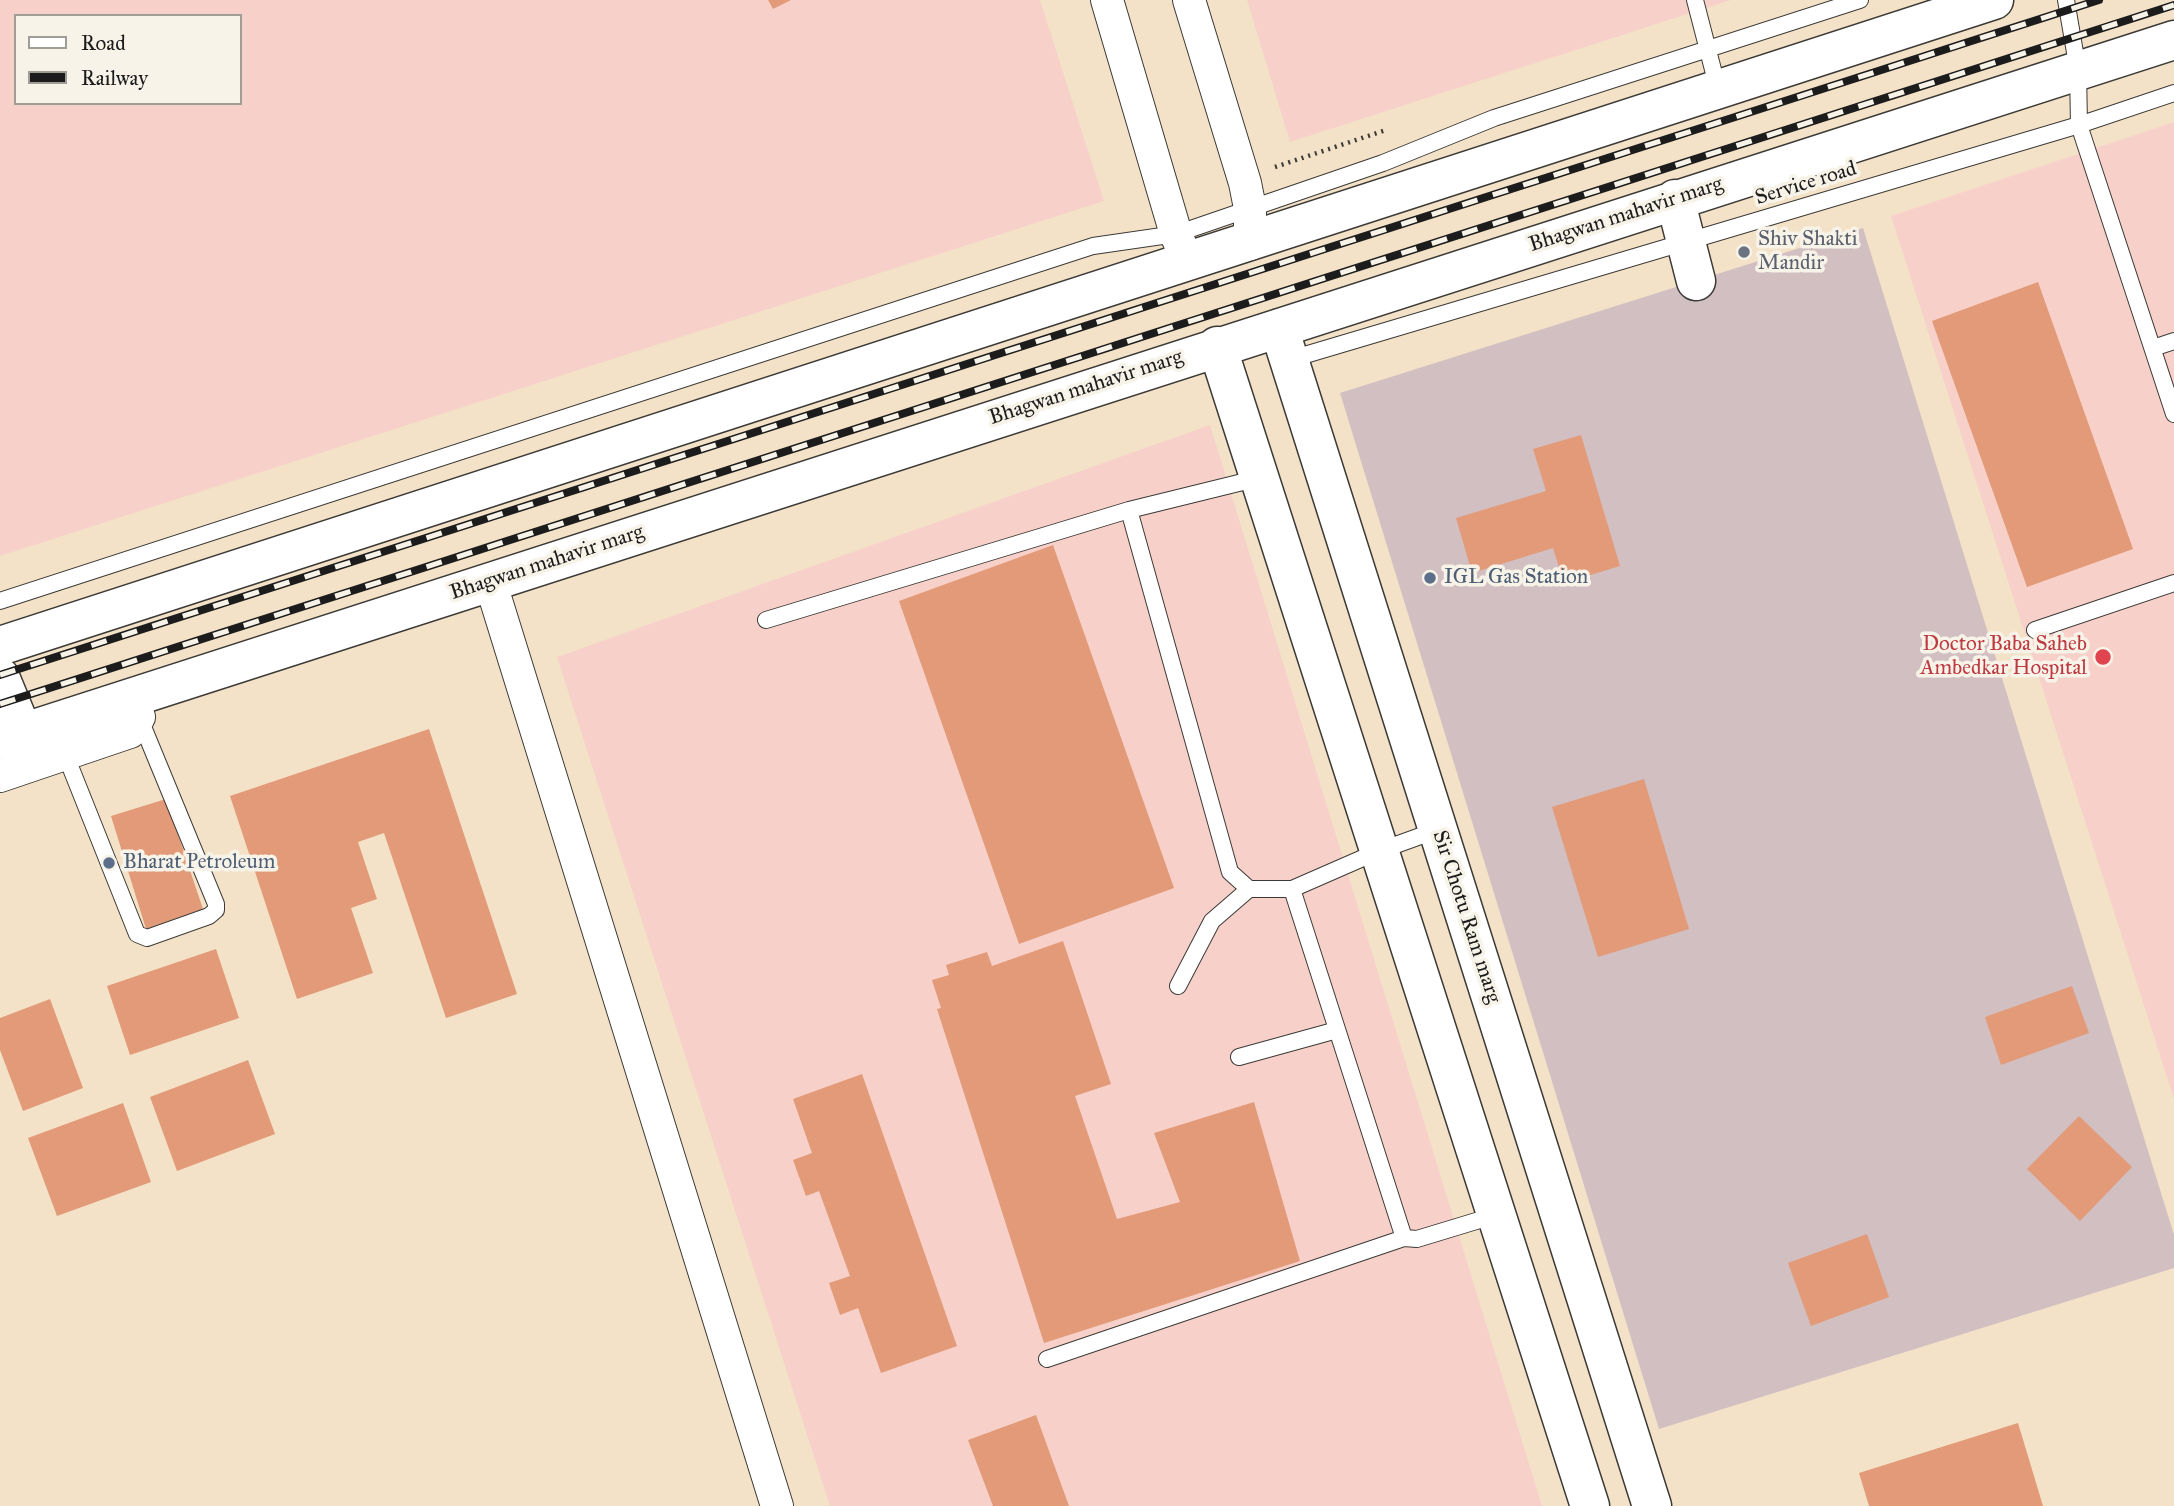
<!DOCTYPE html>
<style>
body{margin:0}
#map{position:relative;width:2174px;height:1506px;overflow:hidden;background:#f3e2c7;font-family:"IM FELL Great Primer",serif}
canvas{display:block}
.legend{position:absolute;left:14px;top:14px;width:228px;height:91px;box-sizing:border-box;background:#f7f3e8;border:2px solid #9f9d96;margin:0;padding:9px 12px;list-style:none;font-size:21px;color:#1c1c1c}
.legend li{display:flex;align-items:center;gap:14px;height:35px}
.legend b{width:35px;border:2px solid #9f9d96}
</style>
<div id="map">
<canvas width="2174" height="1506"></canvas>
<ul class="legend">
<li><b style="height:9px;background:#fff"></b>Road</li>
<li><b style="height:9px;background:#1c1c1c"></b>Railway</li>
</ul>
</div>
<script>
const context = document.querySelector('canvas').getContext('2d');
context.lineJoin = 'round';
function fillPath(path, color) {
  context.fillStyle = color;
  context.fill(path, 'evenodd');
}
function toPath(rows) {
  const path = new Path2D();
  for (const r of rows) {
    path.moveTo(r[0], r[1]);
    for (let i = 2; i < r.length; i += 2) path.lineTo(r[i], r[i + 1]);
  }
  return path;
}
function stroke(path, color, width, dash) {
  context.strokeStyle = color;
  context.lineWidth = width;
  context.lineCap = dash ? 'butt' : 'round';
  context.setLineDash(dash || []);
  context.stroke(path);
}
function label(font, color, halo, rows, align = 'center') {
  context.font = font + ' "IM FELL Great Primer",serif';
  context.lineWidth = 7;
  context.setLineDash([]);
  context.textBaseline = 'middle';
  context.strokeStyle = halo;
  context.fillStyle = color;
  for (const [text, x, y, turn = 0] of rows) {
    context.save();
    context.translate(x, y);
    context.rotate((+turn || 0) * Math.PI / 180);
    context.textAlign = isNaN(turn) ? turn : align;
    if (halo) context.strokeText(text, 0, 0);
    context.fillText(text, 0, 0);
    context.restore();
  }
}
fillPath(toPath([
 [0,0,1040,0,1104,201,0,556],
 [16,16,240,16,240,103,16,103],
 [1247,0,1731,0,1290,142],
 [2174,122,2174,1099,1891,216],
 [1210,425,1542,1506,830,1506,557,657]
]), '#f7d1c9');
fillPath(toPath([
 [1863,228,2174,1235,2174,1268,1659,1429,1340,393]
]), '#d2bfc1');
fillPath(toPath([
 [768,0,791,0,773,9],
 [2038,282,2133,549,2027,587,1932,321],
 [1581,435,1620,566,1564,583,1553,548,1472,573,1456,518,1546,491,1533,449],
 [1053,545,1174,888,1019,944,899,601],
 [429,729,517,994,446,1018,384,833,358,842,377,899,351,908,373,973,297,999,230,796],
 [1644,779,1689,929,1598,957,1552,807],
 [166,799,203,909,146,929,111,816],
 [1063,941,1111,1084,1075,1096,1117,1219,1180,1202,1154,1133,1254,1102,1300,1261,1044,1343,937,1009,941,1008,932,980,949,975,946,965,987,952,992,966],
 [216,949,239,1018,130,1055,107,986],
 [2072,986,2089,1033,2001,1065,1985,1017],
 [50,999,83,1088,23,1111,0,1050,0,1018],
 [248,1060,275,1134,177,1171,150,1097],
 [862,1074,957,1346,881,1373,858,1308,840,1315,829,1283,850,1276,819,1191,806,1196,793,1160,812,1153,793,1099],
 [123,1103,151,1182,57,1216,28,1138],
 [2079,1116,2132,1167,2080,1221,2027,1169],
 [1867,1234,1889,1297,1811,1326,1788,1263],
 [1036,1415,1069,1506,993,1506,968,1440],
 [2018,1423,2043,1506,1869,1506,1859,1473]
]), '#e29a78');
const lane = toPath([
 [1695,0,1718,89],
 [2066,0,2078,70,2079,125,2174,414],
 [2153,348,2174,341],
 [1288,360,2079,125,2174,93],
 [1259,478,1129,510,1230,872,1249,889,1292,889,1379,851,1437,830],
 [0,601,1093,246,1176,234,1383,163,1494,118,1860,0],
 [766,620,1129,510],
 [2035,630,2174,583],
 [64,751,137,934,147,938,209,916,216,910,216,904,139,717],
 [1292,889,1404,1238,1417,1239,1496,1215],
 [1178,986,1212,921,1249,889],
 [1239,1057,1337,1030],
 [1047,1359,1404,1238]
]);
const street = toPath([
 [1107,0,1176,234,1187,261],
 [1189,0,1245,183,1250,208,1250,244],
 [490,581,777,1506],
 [0,776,130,732,139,717,131,698]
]);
const secondary = toPath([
 [1675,199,1696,281],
 [1279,328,1652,1506],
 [1217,346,1590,1506],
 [0,646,1994,0],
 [0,677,23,733],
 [0,740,2174,40]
]);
stroke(lane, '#3c3a36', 18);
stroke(street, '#3c3a36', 34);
stroke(secondary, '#3c3a36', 41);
stroke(toPath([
 [1275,167,1386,130]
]), '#3c3a36', 4.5, [2, 5]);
stroke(lane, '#fff', 16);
stroke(street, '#fff', 32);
stroke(secondary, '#fff', 38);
const rail = toPath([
 [0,675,2099,0],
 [0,704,2174,5]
]);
stroke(rail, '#1c1c1c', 8);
stroke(rail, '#f7f3e8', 5, [16]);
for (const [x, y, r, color] of [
 [1744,252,7,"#6b7280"],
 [1430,578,7,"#5c6f8a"],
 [2103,657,9,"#e0444e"],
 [109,863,7,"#5c6f8a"]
]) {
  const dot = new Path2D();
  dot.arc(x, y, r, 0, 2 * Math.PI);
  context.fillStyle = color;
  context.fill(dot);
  stroke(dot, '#f7f3e8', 2.5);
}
label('21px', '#1c1c1c', '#f7f3e8', [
 ["Service road",1806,184,-17],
 ["Bhagwan mahavir marg",1626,215,-18],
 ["Bhagwan mahavir marg",1086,388,-18],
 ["Bhagwan mahavir marg",547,563,-18],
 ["Sir Chotu Ram marg",1466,917,72]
]);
label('21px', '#5b616d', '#f7f3e8', [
 ["Shiv Shakti",1758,240],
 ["Mandir",1758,264]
], 'left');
label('21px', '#4e5e75', '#f7f3e8', [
 ["IGL Gas Station",1444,578],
 ["Bharat Petroleum",123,863]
], 'left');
label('21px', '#be3a42', '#f7f3e8', [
 ["Doctor Baba Saheb",2087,645],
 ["Ambedkar Hospital",2087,669]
], 'right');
</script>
